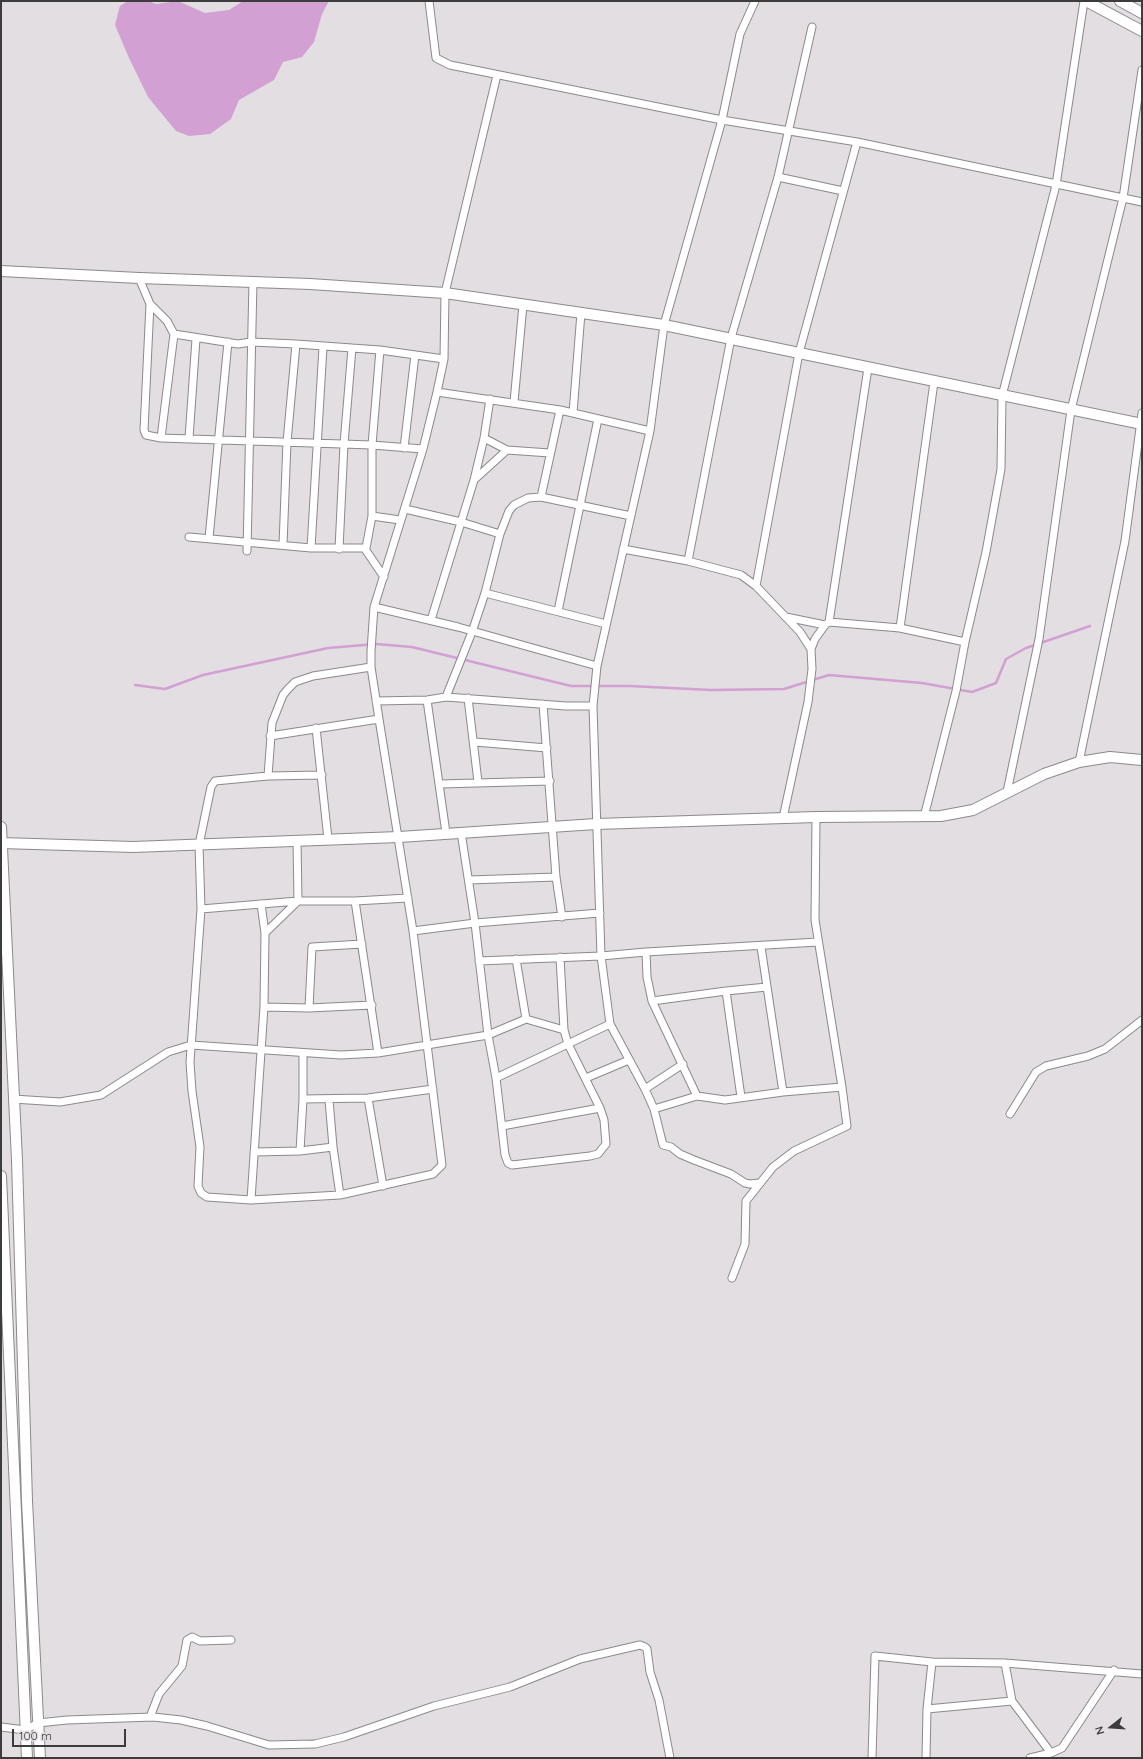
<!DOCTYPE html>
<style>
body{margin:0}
#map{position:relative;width:1143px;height:1759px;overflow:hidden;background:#e2dee1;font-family:Quicksand,sans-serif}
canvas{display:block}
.frame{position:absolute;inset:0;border:2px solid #3d3c3d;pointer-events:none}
.north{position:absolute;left:1091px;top:1707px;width:40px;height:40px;-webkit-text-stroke:3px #e2dee1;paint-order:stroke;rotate:253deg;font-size:11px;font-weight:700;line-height:16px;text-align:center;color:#3d3c3d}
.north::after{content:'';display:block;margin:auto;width:14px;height:18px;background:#3d3c3d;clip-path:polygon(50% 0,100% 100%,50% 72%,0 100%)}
.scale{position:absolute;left:12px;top:1729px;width:114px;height:18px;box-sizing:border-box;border:2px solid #3d3c3d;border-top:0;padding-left:5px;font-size:12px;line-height:14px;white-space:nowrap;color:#3d3c3d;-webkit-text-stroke:3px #e2dee1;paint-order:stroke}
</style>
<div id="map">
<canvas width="1143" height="1759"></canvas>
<div class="frame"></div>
<div class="north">N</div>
<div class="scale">100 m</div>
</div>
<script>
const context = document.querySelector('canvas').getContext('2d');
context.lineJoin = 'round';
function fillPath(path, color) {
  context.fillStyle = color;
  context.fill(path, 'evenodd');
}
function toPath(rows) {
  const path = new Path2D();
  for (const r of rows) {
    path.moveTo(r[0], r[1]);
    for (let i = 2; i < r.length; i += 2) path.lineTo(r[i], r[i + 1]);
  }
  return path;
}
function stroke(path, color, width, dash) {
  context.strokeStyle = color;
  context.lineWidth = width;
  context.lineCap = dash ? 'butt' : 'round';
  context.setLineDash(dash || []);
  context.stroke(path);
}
fillPath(toPath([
 [128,1,148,1,156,4,178,1,205,13,229,10,243,1,329,1,322,14,314,42,302,57,283,62,274,80,239,100,231,119,210,134,189,136,176,131,148,97,129,58,115,25,120,6]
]), '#d3a0d4');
stroke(toPath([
 [135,685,165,689,203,675,328,648,376,644,412,647,571,686,630,686,711,690,784,689,829,675,922,683,972,692,996,683,1006,659,1026,648,1090,626]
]), '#d3a0d4', 2.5);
const street = toPath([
 [429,1,436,58,450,65,722,120,857,142,1142,202],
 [755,1,740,34,722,120,664,325,650,431,597,666,593,706,601,956,610,1024,645,1089,654,1109,663,1145,671,1147,680,1154,694,1160,731,1174,745,1183,750,1184,759,1183],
 [778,177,843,191],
 [139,278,150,304,144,430,146,435,161,438],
 [150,304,167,321,174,334,161,438,372,445,423,449],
 [174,334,238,344,251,342,296,344,380,350,444,359],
 [437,392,560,410,650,431],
 [514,402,523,305],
 [573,413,581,313],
 [189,438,196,339],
 [484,438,507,450],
 [404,448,415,355],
 [474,480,507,450,550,453],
 [541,497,560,410],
 [405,509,461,522,500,534],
 [372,516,400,520],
 [189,537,311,548,366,548,372,516,372,445,380,350],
 [209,538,228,342],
 [283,545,287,442,296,344],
 [311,548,323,347],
 [339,549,344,444,352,348],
 [365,549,384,577],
 [623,549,688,561,741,575,756,586,800,632,811,649],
 [247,551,253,281],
 [688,561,731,338,778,177,812,27],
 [756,586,799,353,857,142],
 [485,593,606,624],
 [374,607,458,627,597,666],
 [558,611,598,419],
 [786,617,825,625],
 [431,620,474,480,484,438,490,399],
 [829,622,868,368],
 [900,628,934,382],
 [446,697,472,632,485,593,500,534,509,511,514,505,528,498,541,497,631,516],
 [468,698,478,782],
 [427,700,446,833],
 [376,701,427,700,446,697,566,706,593,706],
 [543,704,556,877,562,917],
 [316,728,328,839],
 [270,736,379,719],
 [475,742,547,748],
 [1079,762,1125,541,1142,413],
 [322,775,268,776,215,781,211,787,199,845,201,909,190,1062,192,1091,200,1147,198,1186,201,1193,207,1197,251,1200,340,1195,433,1174,442,1165,413,931,379,719,371,667,371,651,374,607,423,449,437,392,444,359,445,293,497,75],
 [268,776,272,723,283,695,288,689,295,682,313,676,371,667],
 [440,784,550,781],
 [1007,792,1039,639,1071,410,1123,198,1142,70],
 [924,817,956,691,965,642,986,552,1001,469,1002,396,1056,185,1084,1],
 [783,818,808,702,812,669,811,649,815,639,825,625,829,622,900,628,965,642],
 [461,832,475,923,488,1035,496,1078,505,1155,508,1163,512,1165,590,1156,598,1154,606,1144,604,1120,600,1108,568,1044,564,1030,560,957],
 [469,880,556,877],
 [355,901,378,1053],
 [201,909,298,901,355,901,408,898],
 [413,931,475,923,600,913],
 [265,933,298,901,297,840],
 [761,947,783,1092],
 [646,952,647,977,652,1001,697,1096],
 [516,959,526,1019],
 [479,961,601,956,646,952,818,942],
 [726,991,741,1097],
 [652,1001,726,991,767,987],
 [264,1007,309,1008,372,1005],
 [309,1008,312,947,362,944],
 [496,1078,610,1024],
 [586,1078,629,1060],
 [645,1089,683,1064],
 [368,1098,383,1186],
 [13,1099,60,1102,101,1095,168,1052,191,1045,341,1055,378,1053,488,1035,526,1019,564,1030],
 [303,1099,368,1098,433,1089],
 [654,1109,697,1096,725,1100,783,1092,842,1087,815,920,816,817],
 [1010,1114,1036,1072,1046,1066,1088,1056,1105,1049,1142,1020],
 [502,1126,600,1108],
 [333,1147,340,1195],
 [300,1151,303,1099,303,1053],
 [254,1152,300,1151,333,1147,329,1100],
 [251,1200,264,1007,265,933,261,904],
 [732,1278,745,1244,746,1201,773,1167,794,1151,847,1126,842,1087],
 [1005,1663,1012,1701,1051,1753],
 [927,1709,1012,1701],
 [150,1717,159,1694,182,1666,187,1640,192,1637,200,1641,231,1640],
 [1,1727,25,1730,38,1723,67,1720,153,1717,181,1720,207,1726,269,1745,315,1744,344,1737,434,1706,510,1687,580,1659,640,1645,645,1647,647,1649,650,1672,659,1700,670,1758],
 [872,1758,875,1656,932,1662,1005,1663,1142,1674],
 [926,1758,927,1709,932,1662],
 [1030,1758,1051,1753,1062,1748,1114,1670]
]);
const secondary = toPath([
 [1086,1,1142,31],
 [1120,1,1142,13],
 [1,271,139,278,310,284,445,293,664,325,1142,424],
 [1,827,17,1160,27,1501,40,1758],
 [1,843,133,847,399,837,596,824,816,817,941,816,973,810,1044,774,1079,762,1110,757,1142,760],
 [1,1176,27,1758]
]);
stroke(street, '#8c898c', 9);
stroke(secondary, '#8c898c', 12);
stroke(street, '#fff', 7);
stroke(secondary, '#fff', 10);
</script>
